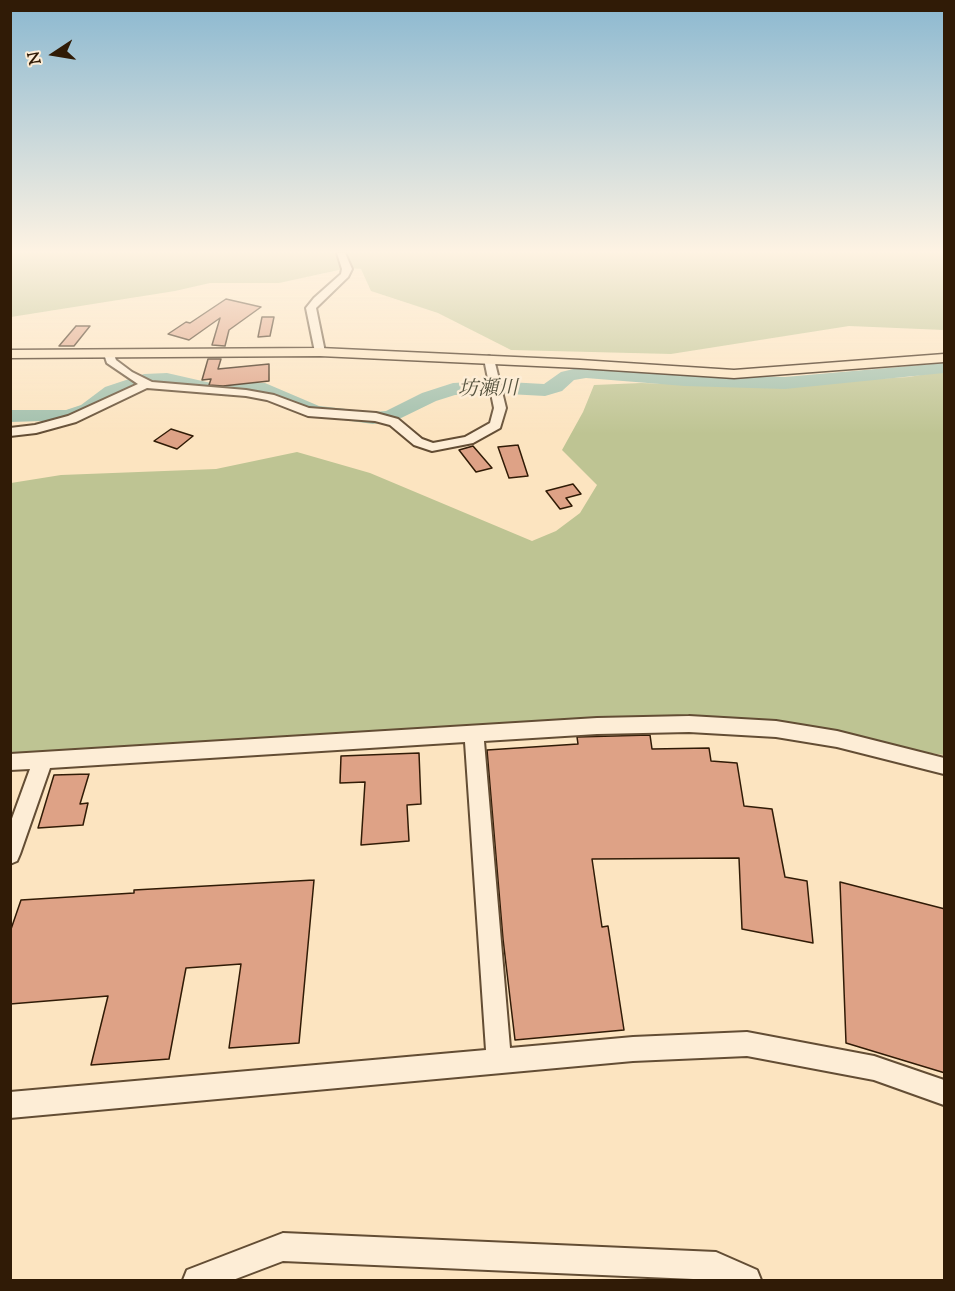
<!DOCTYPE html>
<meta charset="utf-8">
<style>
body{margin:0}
#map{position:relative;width:955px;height:1291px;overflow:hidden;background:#fce4c0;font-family:"Sorts Mill Goudy",serif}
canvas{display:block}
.frame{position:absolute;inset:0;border:12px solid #301b06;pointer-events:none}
.north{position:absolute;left:24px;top:24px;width:60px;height:60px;-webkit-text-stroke:4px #fdedd6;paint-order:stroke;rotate:258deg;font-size:16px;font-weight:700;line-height:24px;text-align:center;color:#301b06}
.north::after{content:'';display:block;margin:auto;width:21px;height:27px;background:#301b06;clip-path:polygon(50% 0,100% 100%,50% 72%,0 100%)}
</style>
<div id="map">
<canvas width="955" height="1291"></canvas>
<div class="frame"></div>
<div class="north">N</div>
</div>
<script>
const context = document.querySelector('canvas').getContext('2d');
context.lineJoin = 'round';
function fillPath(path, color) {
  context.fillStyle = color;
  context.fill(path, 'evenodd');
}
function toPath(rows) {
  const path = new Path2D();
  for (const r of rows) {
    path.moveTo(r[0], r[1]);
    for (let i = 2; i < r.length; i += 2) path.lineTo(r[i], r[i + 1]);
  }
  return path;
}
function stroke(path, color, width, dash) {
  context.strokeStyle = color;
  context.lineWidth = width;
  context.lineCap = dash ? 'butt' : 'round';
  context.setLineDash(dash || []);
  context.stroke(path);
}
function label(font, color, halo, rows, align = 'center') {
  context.font = font + ' "Sorts Mill Goudy","Noto Serif JP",serif';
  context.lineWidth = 5;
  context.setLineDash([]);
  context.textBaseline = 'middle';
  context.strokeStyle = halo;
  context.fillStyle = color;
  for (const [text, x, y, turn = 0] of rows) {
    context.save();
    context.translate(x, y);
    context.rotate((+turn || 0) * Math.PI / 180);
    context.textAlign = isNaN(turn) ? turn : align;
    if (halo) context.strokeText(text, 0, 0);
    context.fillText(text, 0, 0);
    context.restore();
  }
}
fillPath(toPath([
 [11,253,944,253,944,330,849,326,671,354,511,350,438,313,371,291,361,269,348,268,279,283,210,283,175,291,11,317],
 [944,371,944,755,822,737,711,725,11,762,11,483,61,475,216,469,297,452,370,473,532,541,556,531,580,513,597,485,562,450,583,412,594,385,641,383,788,388,825,382,909,377]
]), '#bec493');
fillPath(toPath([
 [944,363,944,373,785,389,685,386,586,378,574,380,562,391,545,396,490,393,455,395,436,401,397,420,373,424,308,415,262,395,211,395,167,385,146,385,119,395,95,413,75,420,10,422,10,410,66,410,81,405,105,387,144,374,167,373,211,383,265,383,319,406,373,412,386,411,422,393,453,383,490,381,544,384,561,372,586,366,685,374,785,377,944,363]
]), '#a0bfac');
const building = toPath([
 [226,299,261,307,229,330,225,346,212,345,220,318,189,340,168,334,186,322,190,323,226,299],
 [262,317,274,317,270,336,258,337,262,317],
 [76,326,90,326,74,346,59,346,76,326],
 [208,359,221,359,218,369,269,364,269,381,223,386,209,385,211,379,202,380,208,359],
 [171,429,193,436,177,449,154,441,171,429],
 [518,445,528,476,509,478,498,447,518,445],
 [473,446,492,468,476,472,459,450,473,446],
 [573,484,581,494,566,498,572,506,560,509,546,491,573,484],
 [650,735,652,749,709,748,711,761,737,763,744,806,772,809,785,877,807,881,813,943,742,929,739,858,592,859,602,927,608,926,624,1030,515,1040,503,939,487,750,578,744,577,737,650,735],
 [419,753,421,804,407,805,409,841,361,845,365,782,340,783,341,756,419,753],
 [89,774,80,804,88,803,83,825,38,828,54,775,89,774],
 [314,880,299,1043,229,1048,241,964,186,968,169,1059,91,1065,108,996,10,1004,10,932,21,900,134,893,134,890,314,880],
 [840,882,945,909,945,1073,846,1043,840,882]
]);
fillPath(building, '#dea286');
stroke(building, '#301b06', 1.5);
const minor = toPath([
 [337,253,345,253,352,269,348,277,316,308,325,352,320,355,315,352,306,308,314,298,341,274,342,269,337,253],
 [109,351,113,352,116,360,132,372,152,382,246,390,274,395,309,408,376,413,398,419,422,439,433,443,465,437,490,423,494,408,484,359,489,356,494,359,506,408,500,428,473,443,432,451,414,445,390,425,375,421,308,416,267,400,246,396,147,388,76,422,36,433,10,436,10,428,35,425,68,416,138,384,107,363,104,354,109,351],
 [689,716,776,721,837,731,944,758,944,774,837,747,776,737,689,732,597,734,484,741,510,1048,633,1037,747,1032,874,1056,944,1080,944,1105,874,1080,747,1056,633,1061,10,1118,10,1092,486,1050,465,742,50,768,20,854,17,861,10,864,10,824,30,769,10,770,10,754,597,718,689,716],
 [283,1233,716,1252,757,1270,761,1280,716,1280,283,1261,233,1280,183,1280,187,1270,283,1233]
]);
const major = toPath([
 [320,348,580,360,734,370,944,354,944,362,734,378,580,368,320,356,10,358,10,350,320,348]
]);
stroke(minor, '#634d34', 4);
stroke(major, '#301b06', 3);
fillPath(minor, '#fdedd6');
fillPath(major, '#fce4c0');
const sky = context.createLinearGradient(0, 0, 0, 434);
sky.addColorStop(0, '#8bb8d0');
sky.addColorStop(0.58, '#fef3e3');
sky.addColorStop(1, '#fef3e300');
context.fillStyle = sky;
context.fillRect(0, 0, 955, 434);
label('italic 20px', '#575440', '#fdedd6', [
 ["坊瀬川",488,391,-1]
]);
</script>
